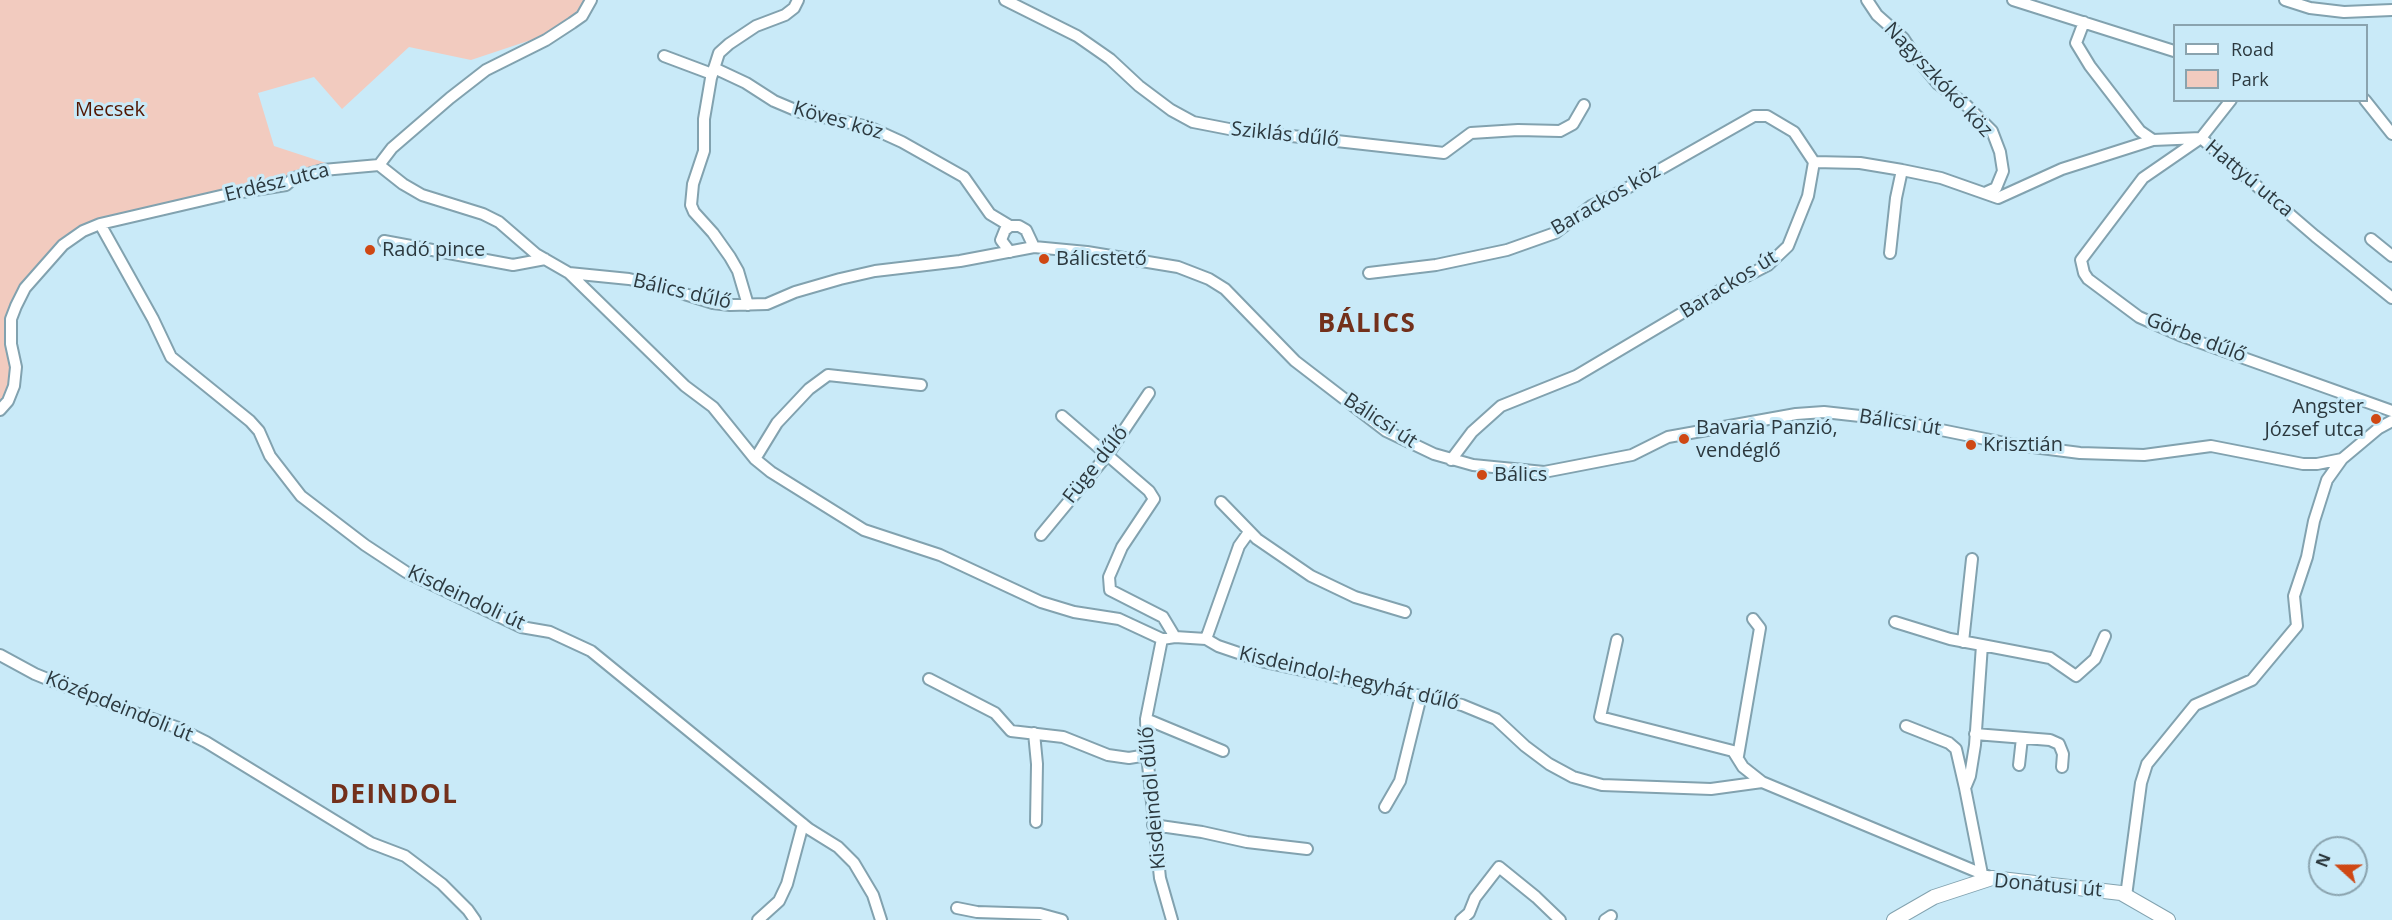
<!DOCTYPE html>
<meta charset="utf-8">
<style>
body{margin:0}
#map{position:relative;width:2392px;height:920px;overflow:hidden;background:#c9eaf8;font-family:"Open Sans",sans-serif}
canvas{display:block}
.legend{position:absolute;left:2173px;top:24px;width:195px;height:78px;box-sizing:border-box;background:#c9eaf8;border:2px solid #8aa3ae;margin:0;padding:8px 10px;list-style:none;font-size:18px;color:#2c393f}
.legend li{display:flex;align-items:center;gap:12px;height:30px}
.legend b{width:30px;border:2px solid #8aa3ae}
.north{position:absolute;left:2308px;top:836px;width:60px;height:60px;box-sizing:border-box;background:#c9eaf8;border:2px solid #8aa3ae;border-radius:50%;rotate:291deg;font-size:16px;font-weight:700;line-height:24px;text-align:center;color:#2c393f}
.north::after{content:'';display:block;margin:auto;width:21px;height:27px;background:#cf4814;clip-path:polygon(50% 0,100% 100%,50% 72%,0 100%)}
</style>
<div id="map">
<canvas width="2392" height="920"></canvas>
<ul class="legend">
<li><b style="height:8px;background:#fff"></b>Road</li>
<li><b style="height:16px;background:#f2cbbf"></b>Park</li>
</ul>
<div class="north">N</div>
</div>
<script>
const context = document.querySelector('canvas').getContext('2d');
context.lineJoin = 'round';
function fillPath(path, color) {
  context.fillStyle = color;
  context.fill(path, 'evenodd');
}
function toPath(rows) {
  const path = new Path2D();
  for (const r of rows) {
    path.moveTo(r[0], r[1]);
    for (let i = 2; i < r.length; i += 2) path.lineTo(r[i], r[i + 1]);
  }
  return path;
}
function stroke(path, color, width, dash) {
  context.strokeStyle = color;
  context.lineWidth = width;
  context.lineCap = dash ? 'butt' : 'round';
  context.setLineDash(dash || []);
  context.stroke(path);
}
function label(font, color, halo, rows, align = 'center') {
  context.font = font + ' "Open Sans",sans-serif';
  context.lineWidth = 6;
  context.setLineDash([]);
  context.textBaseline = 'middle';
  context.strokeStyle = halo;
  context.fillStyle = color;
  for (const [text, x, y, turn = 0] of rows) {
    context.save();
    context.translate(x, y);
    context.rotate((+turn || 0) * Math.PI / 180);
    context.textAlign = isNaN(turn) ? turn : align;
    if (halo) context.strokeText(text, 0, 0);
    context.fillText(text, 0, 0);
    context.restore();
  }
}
fillPath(toPath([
 [0,0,586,0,561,30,471,60,409,47,342,109,314,77,258,93,274,146,338,167,249,186,91,228,35,271,14,326,14,373,0,403]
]), '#f2cbbf');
const minor = toPath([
 [1005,0,1077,36,1110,59,1139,86,1171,110,1193,122,1229,129,1444,153,1471,133,1518,130,1560,131,1573,124,1584,105],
 [1867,0,1877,15,1903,38,1915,56,1938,84,1965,104,1992,131,2000,152,2003,171,1996,188,1987,192],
 [2013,0,2174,51],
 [2285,0,2310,8,2344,12,2392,10],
 [2084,22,2076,43,2090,66,2140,131,2153,140,2201,138,2315,236,2392,298],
 [664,56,712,74],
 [714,68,746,83,774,101,800,112,869,127,902,142,964,177,990,214,1010,226],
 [2231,100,2201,138,2143,178,2081,260,2084,273,2088,279,2139,317,2182,336,2392,411],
 [2365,100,2392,134],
 [379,165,403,184,422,195,483,214,499,222,536,254,569,273,629,279,659,286,713,303,730,305,767,304,795,292,840,279,875,271,960,261,1034,247,1087,252,1178,267,1209,279,1225,289,1295,361,1386,431,1434,454,1473,465,1544,472,1632,455,1668,437,1796,414,1824,412,1887,419,2010,444,2080,453,2144,455,2211,446,2303,464,2317,464,2342,459,2379,428,2392,421],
 [379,165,392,148,450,98,486,70,546,40,572,23,582,16,591,0],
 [100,224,153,319,171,357,250,421,259,431,270,456,301,496,365,545,406,572,521,627,550,632,591,651,809,829,838,847,854,863,873,895,881,920],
 [2371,239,2392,256],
 [384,241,513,265,545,259],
 [1010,252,1001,240,1005,230,1010,226,1019,226,1026,230,1034,247],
 [1890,253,1896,198,1902,170],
 [569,273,685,386,713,407,755,459,771,472,864,530,940,555,1041,602,1074,612,1119,619,1162,639,1175,637,1206,639,1218,646,1265,662,1462,705,1496,719,1525,746,1549,764,1573,777,1602,785,1711,789,1762,782,1992,878],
 [1369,273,1436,265,1507,250,1555,233,1591,206,1622,191,1754,116,1767,116,1794,132,1814,162],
 [748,305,738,271,730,257,713,233,694,212,691,205,693,184,704,151,704,119,711,78,719,53,729,44,756,26,785,15,794,8,798,0],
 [0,410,8,401,14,386,16,367,11,344,11,319,16,306,25,288,63,245,83,231,100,224,229,194,286,185,294,178,323,170,379,165],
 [1062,416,1149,491,1154,499,1122,547,1109,577,1110,590,1163,617,1175,637],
 [755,459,777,423,809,389,828,375,921,385],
 [1451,460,1472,432,1501,406,1576,376,1731,284,1768,265,1788,246,1808,196,1814,162,1860,163,1902,170,1941,178,1998,198,2062,169,2153,140],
 [1221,502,1257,539,1311,576,1355,597,1405,612],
 [1041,535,1108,454,1149,393],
 [1895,622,1950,639,1982,645],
 [1162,639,1146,719,1147,755,1160,878,1172,920],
 [1206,639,1239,546,1249,532],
 [1617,640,1600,717,1733,751,1743,767,1762,782],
 [1963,642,1972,559],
 [0,655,35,674,104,702,176,727,206,742,371,843,405,856,442,884,468,910,475,920],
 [929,679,995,713,1011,731,1063,737,1108,755,1129,758,1147,755],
 [1146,719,1223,751],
 [1906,726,1949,743,1956,749,1965,788],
 [1034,733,1037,764,1036,822],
 [1975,734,2050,740,2059,744,2063,754,2062,767],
 [1738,756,1760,628,1753,619],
 [2019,765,2022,738],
 [1385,807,1400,781,1421,696],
 [1153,825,1202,832,1247,842,1307,849],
 [1982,874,1965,788,1970,776,1975,745,1982,645,2050,658,2076,676,2095,659,2105,636],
 [2126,896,2141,783,2147,764,2195,705,2252,680,2297,626,2294,596,2307,557,2314,521,2327,480,2342,459],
 [957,908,977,912,1040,914,1062,920],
 [758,920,779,901,787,884,803,824],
 [1461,920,1469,913,1475,898,1499,867,1536,897,1560,920],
 [1605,920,1611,916]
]);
const tertiary = toPath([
 [1894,920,1934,897,1992,878,2121,893,2168,920]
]);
stroke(minor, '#82a2af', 14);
stroke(tertiary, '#82a2af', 16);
stroke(minor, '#fff', 10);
stroke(tertiary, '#fff', 14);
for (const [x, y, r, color] of [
 [370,250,6,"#cf4814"],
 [1044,259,6,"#cf4814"],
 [2376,419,6,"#cf4814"],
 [1684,439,6,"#cf4814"],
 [1971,445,6,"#cf4814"],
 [1482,475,6,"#cf4814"]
]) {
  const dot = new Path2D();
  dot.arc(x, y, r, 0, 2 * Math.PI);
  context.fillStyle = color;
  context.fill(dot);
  stroke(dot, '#c9eaf8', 2);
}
label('20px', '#2c393f', '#c9eaf8', [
 ["Nagyszkókó köz",1938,80,47],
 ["Köves köz",838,121,16],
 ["Sziklás dűlő",1285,135,6],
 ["Hattyú utca",2249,179,40],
 ["Erdész utca",277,183,-14],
 ["Barackos köz",1606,200,-30],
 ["Barackos út",1729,285,-32],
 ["Bálics dűlő",682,292,13],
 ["Görbe dűlő",2196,338,21],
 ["Bálicsi út",1380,421,33],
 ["Bálicsi út",1900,423,9],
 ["Füge dűlő",1096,465,-52],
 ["Kisdeindoli út",466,598,25],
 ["Kisdeindol-hegyhát dűlő",1349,679,13],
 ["Középdeindoli út",119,707,22],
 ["Kisdeindol dűlő",1153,798,-95],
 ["Donátusi út",2048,886,5]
]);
label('20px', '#521602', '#c9eaf8', [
 ["Mecsek",110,110]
]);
label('20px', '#2c393f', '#c9eaf8', [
 ["Radó pince",382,250],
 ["Bálicstető",1056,259],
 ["Angster",2364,407,"right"],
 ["József utca",2364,430,"right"],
 ["Bavaria Panzió,",1696,428],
 ["vendéglő",1696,451],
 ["Krisztián",1983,445],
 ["Bálics",1494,475]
], 'left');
context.letterSpacing = '1.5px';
label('bold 26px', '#73301b', '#c9eaf8', [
 ["BÁLICS",1367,325],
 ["DEINDOL",394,796]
]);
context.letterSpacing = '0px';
</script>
